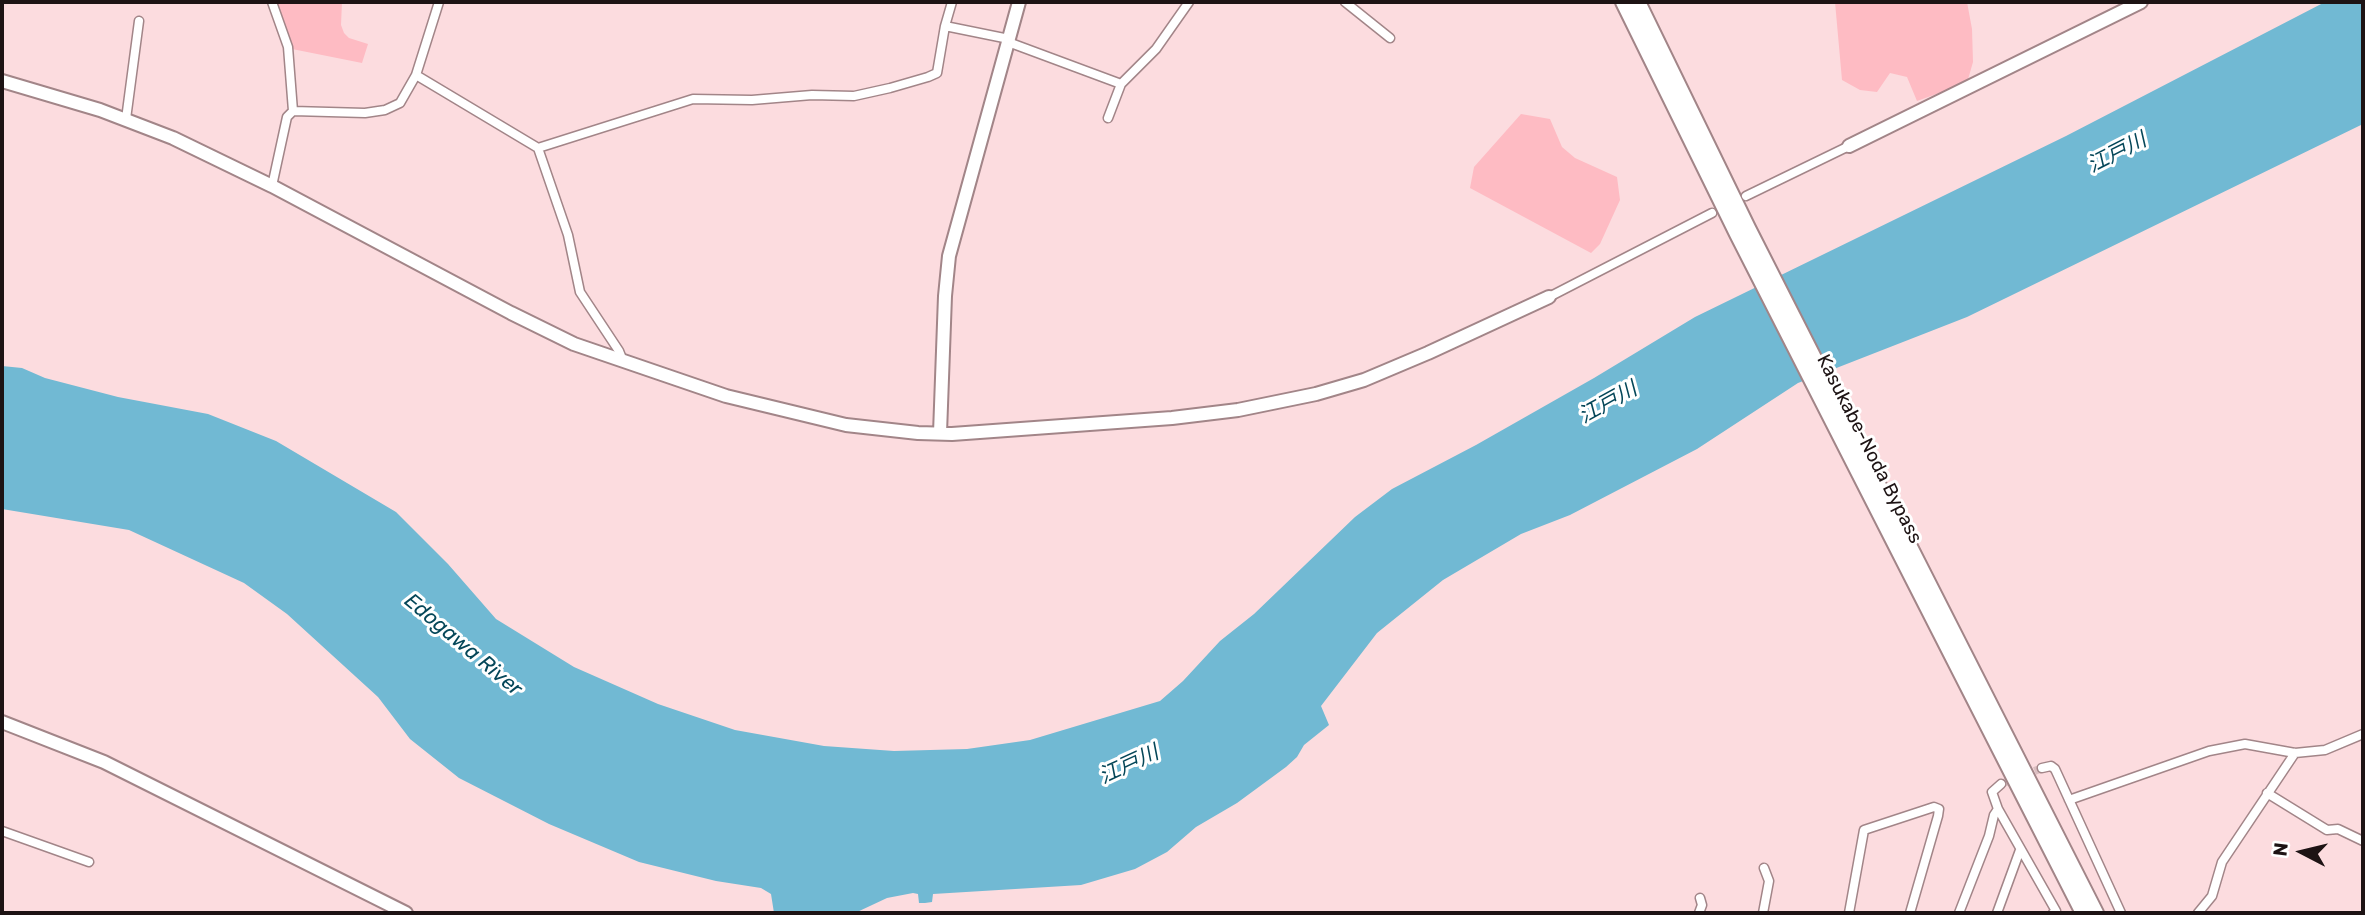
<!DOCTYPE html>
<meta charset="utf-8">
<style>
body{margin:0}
#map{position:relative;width:2365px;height:915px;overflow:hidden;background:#fcdcdf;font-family:Rubik,sans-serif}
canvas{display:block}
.frame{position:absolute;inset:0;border:4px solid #1d1314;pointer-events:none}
.north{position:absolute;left:2267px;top:817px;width:70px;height:70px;-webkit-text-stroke:5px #fff;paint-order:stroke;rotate:277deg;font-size:19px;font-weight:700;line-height:28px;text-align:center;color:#1d1314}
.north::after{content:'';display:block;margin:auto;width:24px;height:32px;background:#1d1314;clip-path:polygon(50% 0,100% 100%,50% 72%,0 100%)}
</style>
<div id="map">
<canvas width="2365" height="915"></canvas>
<div class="frame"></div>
<div class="north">N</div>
</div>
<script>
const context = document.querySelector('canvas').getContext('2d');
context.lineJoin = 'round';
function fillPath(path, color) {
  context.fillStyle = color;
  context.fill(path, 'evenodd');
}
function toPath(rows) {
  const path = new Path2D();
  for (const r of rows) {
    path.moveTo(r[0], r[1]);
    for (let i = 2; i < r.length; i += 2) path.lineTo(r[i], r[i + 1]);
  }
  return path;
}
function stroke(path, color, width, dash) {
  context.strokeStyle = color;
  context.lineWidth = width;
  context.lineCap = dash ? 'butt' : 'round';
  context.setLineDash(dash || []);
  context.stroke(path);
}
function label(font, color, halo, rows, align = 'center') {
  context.font = font + ' Rubik,"Noto Sans JP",sans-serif';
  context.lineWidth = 6;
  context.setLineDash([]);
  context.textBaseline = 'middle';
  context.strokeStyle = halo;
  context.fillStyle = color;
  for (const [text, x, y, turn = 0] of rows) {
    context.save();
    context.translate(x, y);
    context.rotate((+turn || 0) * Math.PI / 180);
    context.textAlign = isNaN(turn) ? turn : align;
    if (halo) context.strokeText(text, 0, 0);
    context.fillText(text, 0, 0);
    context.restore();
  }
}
fillPath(toPath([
 [274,2,342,2,341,25,344,33,349,38,368,44,362,63,292,49],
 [1835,2,1967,2,1972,29,1973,62,1967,83,1917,101,1907,77,1890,73,1877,92,1860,90,1842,80],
 [1521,114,1550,119,1562,147,1575,158,1617,177,1620,200,1600,244,1591,253,1470,188,1474,167]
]), '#febbc3');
fillPath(toPath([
 [2325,2,2363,2,2363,124,1967,317,1798,383,1697,449,1570,515,1521,534,1443,580,1377,633,1321,706,1329,725,1304,745,1297,757,1286,767,1237,803,1196,827,1167,852,1135,869,1081,885,933,894,932,902,925,903,919,903,918,894,913,893,887,898,855,913,774,913,771,894,761,888,716,881,639,862,549,824,459,778,410,739,378,697,287,614,244,583,129,530,2,509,2,366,22,368,45,378,118,397,208,414,276,441,396,512,448,564,496,619,574,667,658,704,735,730,824,746,894,751,967,749,1030,740,1160,701,1183,681,1220,641,1254,614,1355,517,1392,489,1476,445,1594,378,1695,317,2066,136]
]), '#71b9d3');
stroke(toPath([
 [2001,784,2042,768]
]), '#dbbec1', 8, [8, 4]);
const street = toPath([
 [272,2,288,47,293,111,287,117,272,186],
 [1345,2,1390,38],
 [945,26,1009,39],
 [1008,42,1121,84],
 [416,75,538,148,568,235,580,292,619,351,623,361],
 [293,111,365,113,385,110,400,103,416,75,439,2],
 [1108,118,1121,84,1156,49,1189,2],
 [126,119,139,21],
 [538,148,693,99,752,100,812,95,854,96,890,88,928,77,937,73,945,26,952,2],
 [1746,196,1849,146],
 [1549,297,1712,213],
 [2042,768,2051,766,2055,769,2121,913],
 [2001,784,1992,792,1998,809,2056,911,2053,913],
 [2267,793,2327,830,2338,829,2363,841],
 [2069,800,2209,751,2245,744,2295,753,2325,750,2363,734],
 [2,831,89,862],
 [1699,913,1702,905,1700,898],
 [1763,913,1769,881,1764,868],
 [1849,913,1864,830,1934,807,1939,809,1938,816,1910,913],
 [1959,913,1989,836,1994,815,1998,809],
 [1997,913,2020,850],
 [2198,913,2212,896,2222,862,2295,753]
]);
const secondary = toPath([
 [2,81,100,110,173,138,272,186,511,313,574,344,726,396,846,425,918,433,952,434,1172,418,1238,410,1316,394,1364,380,1428,353,1549,297],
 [1849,146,2141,2],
 [940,433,945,296,949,256,1019,2],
 [2,722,104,762,406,913]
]);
const highway = toPath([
 [1623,2,1737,234,2083,913],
 [1638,2,1748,228,2096,913]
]);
stroke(street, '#a28588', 11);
stroke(secondary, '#a28588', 16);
stroke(highway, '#a28588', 18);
stroke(street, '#fff', 8);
stroke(secondary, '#fff', 12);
stroke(highway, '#fff', 14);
label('19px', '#1d1314', '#fff', [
 ["Kasukabe-Noda Bypass",1869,449,63]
]);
label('italic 21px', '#054759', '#fff', [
 ["江戸川",2117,153,-27],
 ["江戸川",1608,403,-29],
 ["Edogawa River",463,645,40],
 ["江戸川",1129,765,-25]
]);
</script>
